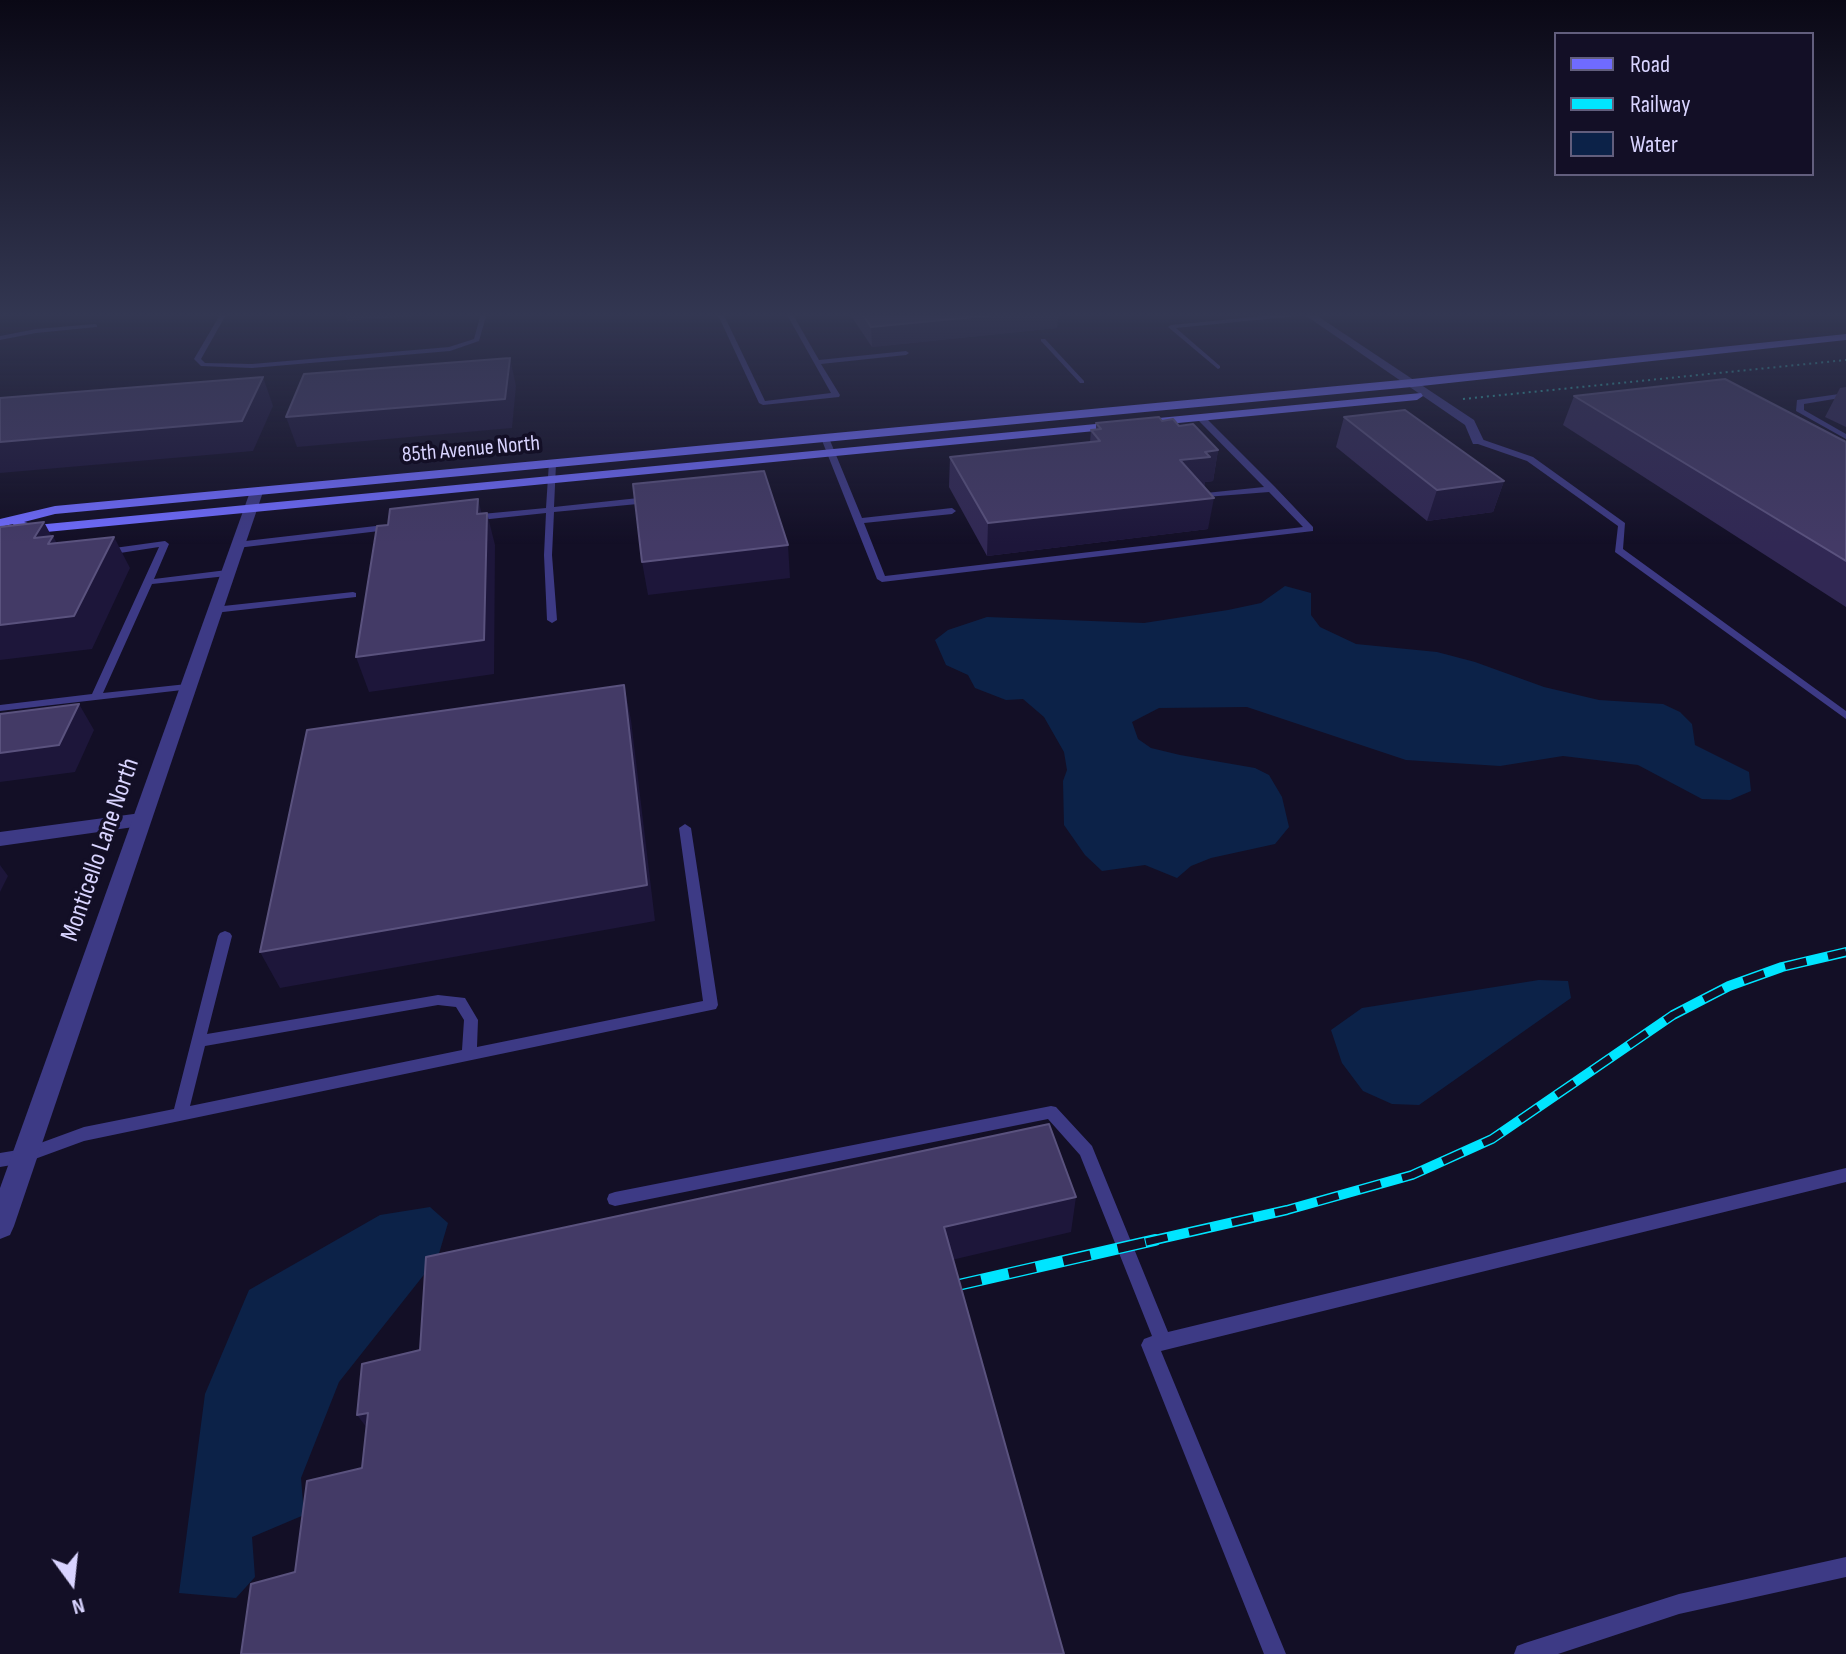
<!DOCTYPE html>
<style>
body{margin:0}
#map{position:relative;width:1846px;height:1654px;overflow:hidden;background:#130f26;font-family:"Sofia Sans Condensed",sans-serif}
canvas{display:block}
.legend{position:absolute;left:1554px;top:32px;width:260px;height:144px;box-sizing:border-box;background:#130f26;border:2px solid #625e7d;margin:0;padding:10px 14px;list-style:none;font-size:24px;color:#d9d4ff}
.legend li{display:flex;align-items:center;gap:16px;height:40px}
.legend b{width:40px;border:2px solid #625e7d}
.north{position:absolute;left:32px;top:1542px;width:80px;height:80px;-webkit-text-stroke:6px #130f26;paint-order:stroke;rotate:165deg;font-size:22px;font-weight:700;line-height:32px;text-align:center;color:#d9d4ff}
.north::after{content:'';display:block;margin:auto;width:28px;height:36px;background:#d9d4ff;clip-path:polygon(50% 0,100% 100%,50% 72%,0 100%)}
</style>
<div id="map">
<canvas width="1846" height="1654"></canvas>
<ul class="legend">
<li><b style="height:10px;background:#6f6bff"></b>Road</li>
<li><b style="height:10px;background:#00e5ff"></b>Railway</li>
<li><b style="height:22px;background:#0c2248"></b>Water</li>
</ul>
<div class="north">N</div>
</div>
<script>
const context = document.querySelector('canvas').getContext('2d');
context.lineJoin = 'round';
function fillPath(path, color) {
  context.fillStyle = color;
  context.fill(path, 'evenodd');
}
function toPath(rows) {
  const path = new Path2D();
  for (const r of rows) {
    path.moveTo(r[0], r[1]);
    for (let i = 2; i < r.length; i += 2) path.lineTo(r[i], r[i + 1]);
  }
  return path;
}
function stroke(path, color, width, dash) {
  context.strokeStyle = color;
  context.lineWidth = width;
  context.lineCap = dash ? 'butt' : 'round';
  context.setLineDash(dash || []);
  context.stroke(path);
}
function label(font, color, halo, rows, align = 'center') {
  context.font = font + ' "Sofia Sans Condensed",sans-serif';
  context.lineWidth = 7;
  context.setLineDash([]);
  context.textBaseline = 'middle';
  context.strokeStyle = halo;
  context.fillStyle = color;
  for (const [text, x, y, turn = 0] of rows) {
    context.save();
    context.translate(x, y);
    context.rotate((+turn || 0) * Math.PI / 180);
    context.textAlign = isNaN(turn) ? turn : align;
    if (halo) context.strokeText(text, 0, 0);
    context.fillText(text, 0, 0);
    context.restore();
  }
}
fillPath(toPath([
 [1285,586,1311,593,1311,615,1320,627,1356,644,1437,652,1475,662,1544,687,1599,700,1663,704,1680,712,1692,724,1695,745,1749,772,1751,791,1730,800,1702,799,1638,765,1563,756,1500,766,1406,760,1247,707,1159,708,1132,722,1138,739,1151,748,1180,755,1255,768,1269,775,1282,797,1289,827,1275,844,1211,858,1191,866,1177,878,1145,865,1102,871,1085,855,1064,825,1063,781,1067,770,1064,752,1044,717,1023,699,1006,700,975,688,968,675,946,665,935,640,948,630,987,617,1144,623,1228,610,1261,603],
 [1539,980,1568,981,1571,998,1419,1105,1392,1104,1363,1091,1342,1063,1331,1030,1362,1008],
 [430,1207,448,1223,438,1257,339,1382,301,1478,304,1515,252,1537,255,1577,236,1598,179,1593,205,1394,249,1290,380,1215]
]), '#0c2248');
stroke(toPath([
 [1463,399,1846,360]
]), '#2fb8b0', 2, [2, 4]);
fillPath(toPath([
 [221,313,227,313,201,359,205,363,252,364,449,347,474,339,481,313,487,313,479,341,450,351,252,368,201,366,194,359,221,313],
 [717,313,723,313,765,401,831,393,786,313,792,313,819,360,906,351,909,353,906,355,821,364,840,395,839,397,763,405,759,403,717,313],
 [1091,313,1098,313,1095,315,1091,313],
 [1293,313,1310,313,1307,315,1176,328,1220,366,1220,368,1218,369,1168,327,1171,325,1293,313],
 [95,324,97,325,97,327,36,333,0,340,0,336,36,329,95,324],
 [1041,339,1045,339,1084,381,1084,383,1080,383,1041,341,1041,339],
 [1846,393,1846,397,1804,404,1804,410,1846,434,1846,439,1796,411,1797,400,1846,393],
 [1198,416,1204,416,1275,487,1313,527,1313,531,882,582,877,579,821,438,825,436,829,438,862,518,952,508,956,511,952,514,864,523,885,576,1303,527,1269,492,1193,498,1192,496,1196,494,1264,487,1198,420,1198,416],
 [1475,439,1481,439,1533,457,1625,523,1623,549,1846,711,1846,719,1615,552,1618,526,1527,461,1475,443,1475,439],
 [549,462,556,464,554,507,648,497,652,500,648,503,554,512,552,555,557,620,552,623,547,620,544,555,546,513,471,521,467,518,471,515,546,508,549,462],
 [393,524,396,525,396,529,237,548,233,545,237,542,393,524],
 [165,541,169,544,154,579,227,570,232,573,227,576,152,584,103,693,187,684,191,685,192,687,191,689,0,711,0,705,92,694,159,547,107,555,103,552,107,549,165,541],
 [353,592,356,593,356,597,214,613,209,610,214,607,353,592],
 [685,824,691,828,718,1005,716,1009,84,1141,24,1163,0,1167,0,1153,24,1149,84,1127,174,1109,218,936,220,933,225,931,230,933,232,936,207,1034,438,995,465,998,478,1020,477,1047,703,1001,679,828,685,824],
 [438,1005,456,1007,464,1020,462,1050,190,1106,205,1046,438,1005],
 [1051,1106,1056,1107,1092,1146,1168,1332,1846,1168,1846,1182,1161,1351,1286,1654,1264,1654,1141,1345,1144,1339,1152,1336,1080,1155,1048,1119,615,1206,609,1204,607,1199,609,1194,615,1192,1051,1106],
 [1846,1557,1846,1577,1679,1614,1558,1654,1514,1654,1517,1646,1525,1643,1679,1594,1846,1557]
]), '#3d3a85');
fillPath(toPath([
 [1302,313,1313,313,1474,420,1484,441,1483,444,1473,444,1465,425,1302,313],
 [141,813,148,815,151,820,148,825,0,846,0,832,141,813]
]), '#3d3a85');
fillPath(toPath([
 [251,489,263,492,14,1226,10,1235,0,1239,0,1188,251,489]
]), '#3d3a85');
fillPath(toPath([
 [1846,334,1846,340,1412,387,55,514,24,522,36,525,1421,393,1423,396,1417,400,36,533,15,528,13,524,0,527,0,519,55,506,1412,379,1846,334]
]), '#6f6bff');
const railFar1 = toPath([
 [1146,1242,1287,1210,1412,1175,1492,1139,1673,1015,1729,986,1782,967,1846,952]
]);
const rail = toPath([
 [954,1286,1155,1240]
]);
stroke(railFar1, '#00e5ff', 10);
stroke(rail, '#00e5ff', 12);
stroke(railFar1, '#130f26', 7, [22]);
stroke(rail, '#130f26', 9, [28]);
fillPath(toPath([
 [849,313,1058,313,1057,328,872,347],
 [1846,387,1846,427,1825,417,1840,388],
 [1574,396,1846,442,1846,607,1563,425],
 [1344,417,1504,481,1493,512,1427,521,1336,447],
 [1162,421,1179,426,1218,450,1213,481,1205,482,1204,487,1208,529,987,556,949,487,950,457,1090,442,1091,430,1096,430,1096,423]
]), '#312854');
fillPath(toPath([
 [344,313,414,313,413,316,347,321],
 [1014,313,1058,313,1057,328,872,347,871,327],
 [510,358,516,386,512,428,297,447,286,417],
 [263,377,273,406,253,451,0,473,0,442],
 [1218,450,1213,481,1205,482,1204,488,1180,460,1205,452],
 [1504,481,1493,512,1427,521,1437,490],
 [1214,498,1208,529,987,556,988,523],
 [478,499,486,531,477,514],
 [487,513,495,545,494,674,369,692,356,657],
 [44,522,52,537,53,536,69,567,34,538],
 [114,537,130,568,92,649,0,660,0,602],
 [788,545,790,578,648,595,642,562],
 [624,685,631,720,655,921,280,988,260,952],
 [79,704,94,730,75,772,0,782,0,753],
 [0,865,8,876,0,892],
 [1076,1197,1071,1232,943,1262,944,1227],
 [368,1413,381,1446,357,1415]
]), '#1d163a');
const building = toPath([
 [862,313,1014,313,871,327,862,313],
 [510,358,505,399,286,417,304,374,510,358],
 [263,377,242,421,0,442,0,398,263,377],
 [1725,379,1846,442,1846,561,1574,396,1725,379],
 [1405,410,1504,481,1437,490,1344,417,1405,410],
 [1159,417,1162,421,1173,419,1179,426,1193,424,1218,450,1205,452,1210,457,1180,460,1214,498,988,523,950,457,1100,441,1091,430,1101,429,1096,423,1159,417],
 [764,471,788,545,642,562,633,484,764,471],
 [478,499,477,514,487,513,484,640,356,657,377,526,388,525,390,509,478,499],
 [44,522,34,538,53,536,48,544,114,537,74,616,0,625,0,527,44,522],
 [624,685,647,885,260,952,307,730,624,685],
 [79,704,59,745,0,753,0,714,79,704],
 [1049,1124,1076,1197,944,1227,1064,1654,241,1654,251,1584,295,1572,307,1481,362,1468,368,1413,357,1415,362,1364,420,1350,426,1257,1049,1124]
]);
fillPath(building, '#433a66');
stroke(building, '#5a527e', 2);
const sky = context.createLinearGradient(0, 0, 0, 544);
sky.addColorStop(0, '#0a0815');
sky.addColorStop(0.58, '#333752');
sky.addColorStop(1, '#33375200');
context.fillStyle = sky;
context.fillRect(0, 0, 1846, 544);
label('22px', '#d9d4ff', '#130f26', [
 ["85th Avenue North",471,450,-5]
]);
label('26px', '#d9d4ff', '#130f26', [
 ["Monticello Lane North",101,850,-71]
]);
</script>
